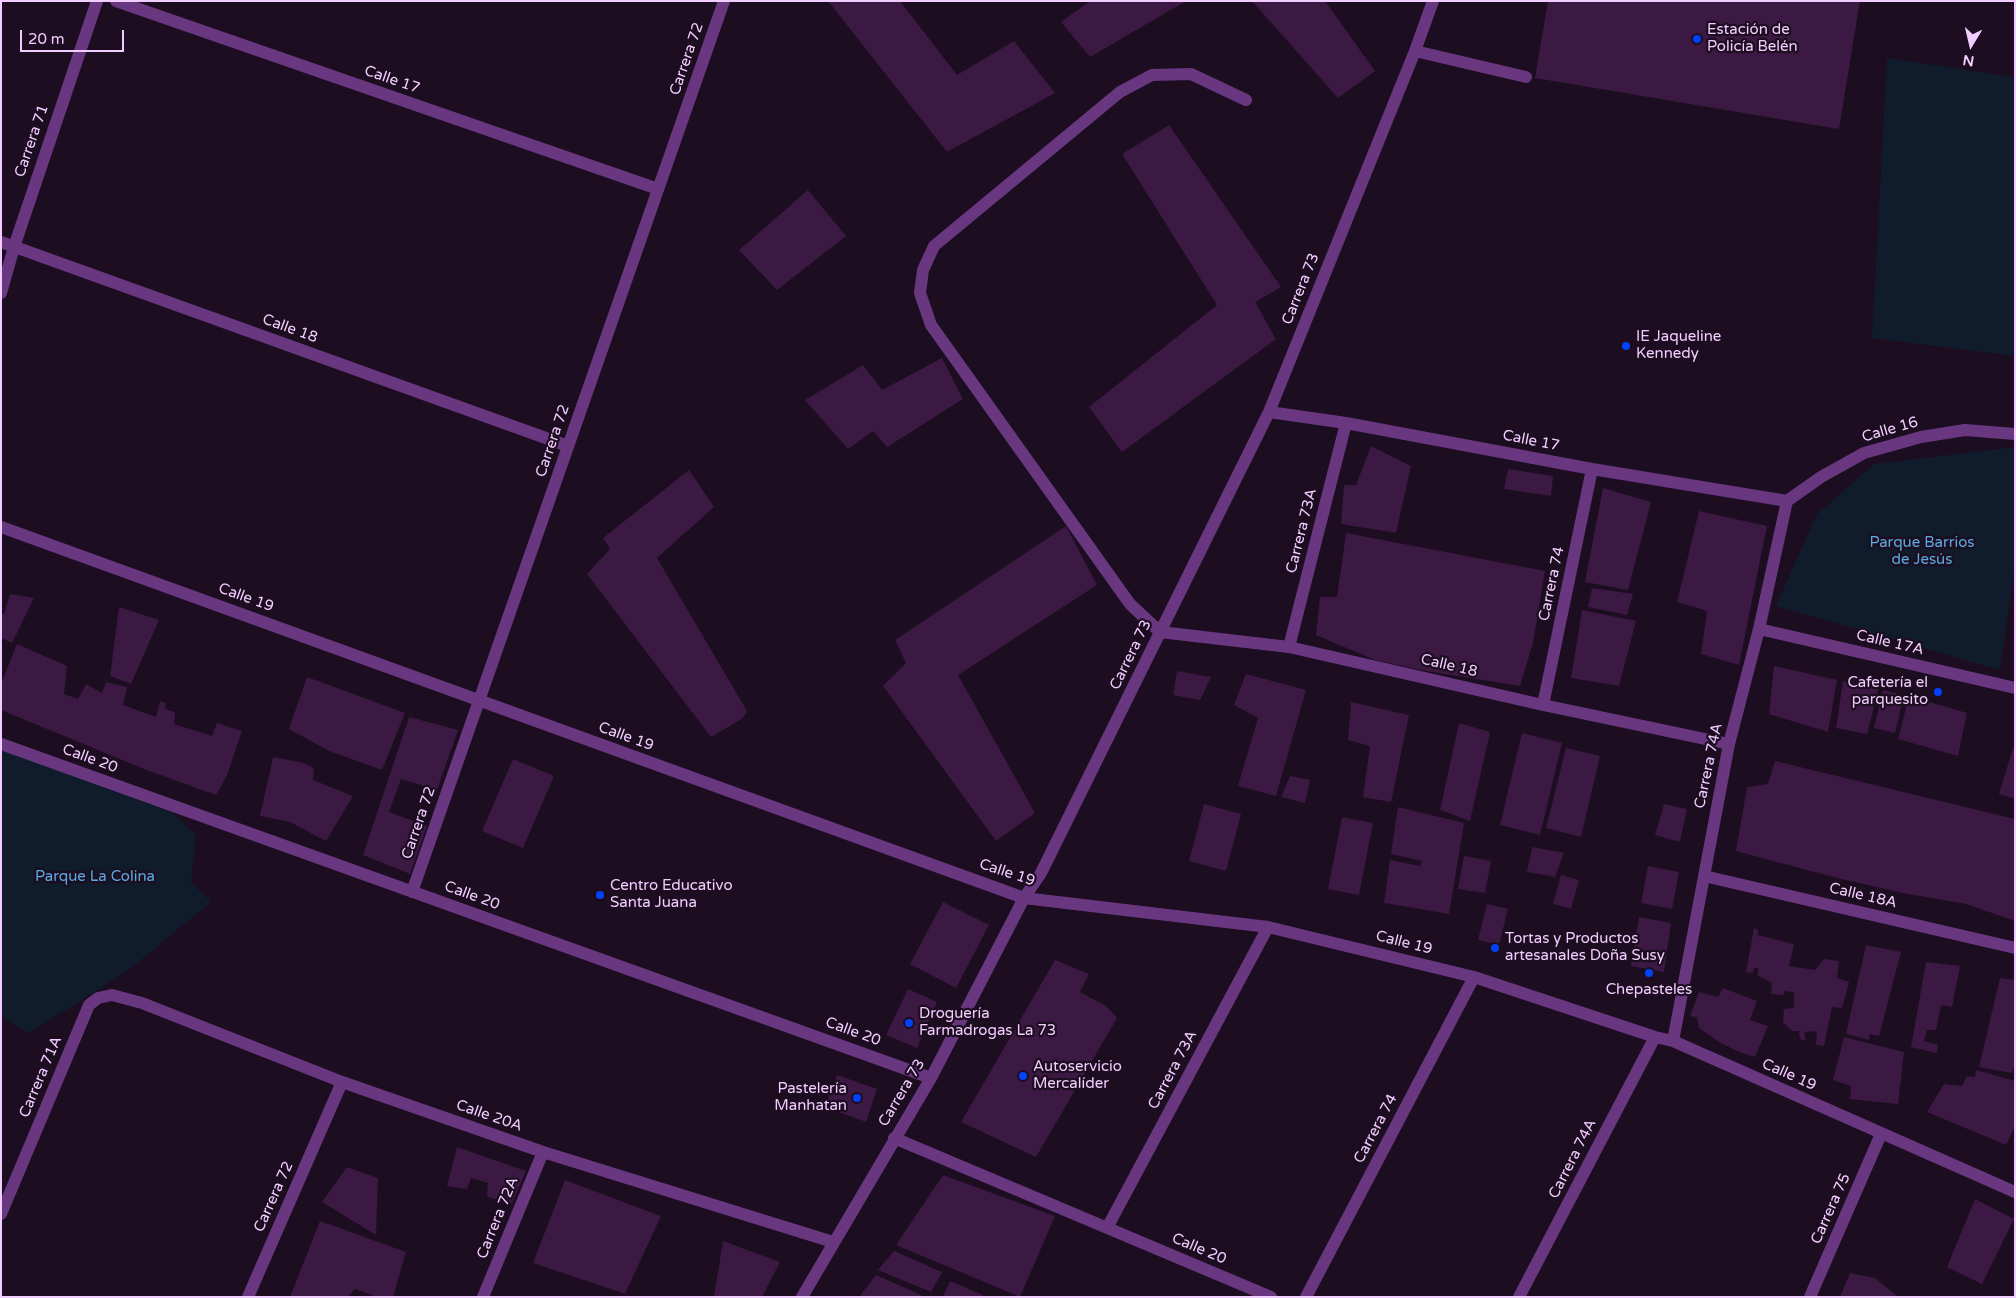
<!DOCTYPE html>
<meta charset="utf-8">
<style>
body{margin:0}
#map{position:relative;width:2016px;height:1298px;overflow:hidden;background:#1d0d21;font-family:"Varela Round",sans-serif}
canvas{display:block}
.frame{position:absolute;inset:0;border:2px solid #f2cdff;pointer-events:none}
.north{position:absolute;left:1946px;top:20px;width:50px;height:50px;-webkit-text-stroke:4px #1d0d21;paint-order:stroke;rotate:189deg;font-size:14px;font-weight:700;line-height:20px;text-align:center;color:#f2cdff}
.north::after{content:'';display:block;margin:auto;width:18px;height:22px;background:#f2cdff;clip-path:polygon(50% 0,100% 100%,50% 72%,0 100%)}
.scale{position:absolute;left:20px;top:30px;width:104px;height:22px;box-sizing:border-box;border:2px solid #f2cdff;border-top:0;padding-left:6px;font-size:15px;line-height:18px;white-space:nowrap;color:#f2cdff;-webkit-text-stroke:4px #1d0d21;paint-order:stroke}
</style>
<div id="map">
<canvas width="2016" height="1298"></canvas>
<div class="frame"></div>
<div class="north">N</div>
<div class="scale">20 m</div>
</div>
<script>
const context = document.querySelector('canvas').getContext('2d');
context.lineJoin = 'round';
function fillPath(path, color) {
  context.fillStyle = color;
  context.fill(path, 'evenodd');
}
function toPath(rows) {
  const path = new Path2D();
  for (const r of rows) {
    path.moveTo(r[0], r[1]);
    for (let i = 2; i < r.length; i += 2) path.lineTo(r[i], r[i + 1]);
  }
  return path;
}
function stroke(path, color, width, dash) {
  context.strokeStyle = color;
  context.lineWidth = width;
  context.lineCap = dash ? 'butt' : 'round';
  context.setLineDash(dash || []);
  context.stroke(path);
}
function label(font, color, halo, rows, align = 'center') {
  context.font = font + ' "Varela Round",sans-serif';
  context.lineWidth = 4.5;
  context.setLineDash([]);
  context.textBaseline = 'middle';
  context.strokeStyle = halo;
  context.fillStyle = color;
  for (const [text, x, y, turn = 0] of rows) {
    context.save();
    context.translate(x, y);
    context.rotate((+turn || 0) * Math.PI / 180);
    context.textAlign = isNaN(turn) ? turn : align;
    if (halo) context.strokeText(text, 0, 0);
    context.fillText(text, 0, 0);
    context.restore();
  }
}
fillPath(toPath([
 [1887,58,2015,77,2015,356,1872,338],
 [2015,447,2015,563,2000,670,1776,606,1817,514,1874,464],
 [1,744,161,801,196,835,191,882,211,902,129,970,29,1033,1,1017]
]), '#101b2b');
fillPath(toPath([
 [828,1,900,1,957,75,1014,41,1055,93,947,152],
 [1090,1,1186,1,1090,57,1061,22],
 [1252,1,1325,1,1375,71,1338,98],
 [1548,1,1860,1,1839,129,1535,78],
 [1169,125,1281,287,1255,302,1276,339,1122,452,1089,407,1217,305,1122,154],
 [808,190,846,236,777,290,739,250],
 [942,358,963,399,887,447,873,431,848,449,805,400,863,365,882,390],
 [1371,446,1411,466,1396,533,1341,524,1344,485,1356,485],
 [1508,469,1553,476,1551,496,1504,489],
 [689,470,714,507,657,558,747,711,743,718,711,737,587,574,610,549,603,538],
 [1603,488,1651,502,1628,590,1585,582],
 [1699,511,1767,526,1739,665,1701,654,1707,611,1677,602],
 [1066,526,1097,585,958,675,1035,813,996,841,883,686,906,663,895,640],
 [1346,533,1545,571,1533,643,1520,686,1421,670,1375,660,1316,635,1320,597,1337,597],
 [1592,588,1633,594,1627,615,1588,607],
 [10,594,34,598,12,643,1,638,1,614,4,614],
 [119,607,159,620,131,684,110,676],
 [1582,610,1636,621,1619,686,1571,678],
 [17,644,67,666,64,694,78,699,86,684,102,693,106,682,127,687,123,705,156,717,160,701,166,703,165,709,175,712,174,724,212,736,217,723,242,731,227,775,216,795,144,769,1,710,1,684],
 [1774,666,1837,680,1828,732,1769,714],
 [1177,671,1211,677,1200,700,1173,695],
 [1246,674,1306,690,1276,796,1238,786,1258,718,1234,705],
 [307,677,405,713,382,770,329,751,289,729],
 [1843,681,1879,687,1867,734,1836,728],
 [1883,690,1904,695,1895,733,1874,728],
 [1909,696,1967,713,1958,756,1898,739],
 [1351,702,1409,715,1391,802,1363,797,1370,746,1348,740],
 [409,717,458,730,437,790,401,779,389,812,427,826,410,874,363,855],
 [1459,723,1490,732,1470,821,1440,810],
 [1522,733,1562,743,1540,835,1500,825],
 [1566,748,1600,756,1581,837,1546,828],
 [2013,748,2015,749,2015,799,1999,794],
 [273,757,304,763,314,768,313,780,353,796,326,841,290,822,260,816],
 [513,759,554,776,523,848,482,831],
 [1775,761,2015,819,2015,921,1966,904,1903,893,1837,878,1736,851,1747,787,1768,784],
 [1290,776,1310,780,1305,803,1281,797],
 [1204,804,1241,814,1226,871,1189,861],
 [1664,804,1687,809,1680,842,1655,835],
 [1398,807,1464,823,1449,914,1384,903,1390,860,1420,866,1422,861,1391,854],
 [1342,817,1373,823,1359,895,1328,889],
 [1532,847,1564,853,1555,877,1527,872],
 [1464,856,1491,861,1485,893,1458,889],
 [1648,866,1679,872,1672,909,1641,903],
 [1561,875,1579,880,1571,909,1553,904],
 [943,902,989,925,956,988,910,964],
 [1487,904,1508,909,1499,945,1478,940],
 [1639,917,1671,923,1664,972,1631,966],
 [1754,928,1758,930,1758,935,1794,944,1789,966,1815,970,1824,959,1839,961,1837,978,1849,982,1842,1008,1832,1007,1824,1046,1816,1045,1817,1031,1804,1032,1806,1041,1800,1039,1799,1031,1792,1031,1783,1022,1784,1009,1794,1008,1794,992,1784,991,1784,995,1771,994,1772,983,1758,976,1758,968,1754,968,1753,973,1746,972],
 [1866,945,1901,952,1879,1036,1870,1034,1869,1040,1846,1034],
 [1055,960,1089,974,1080,992,1106,1006,1117,1018,1036,1157,961,1122],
 [1926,962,1960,966,1952,1007,1941,1005,1936,1030,1927,1030,1924,1041,1938,1045,1937,1053,1911,1047],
 [2000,978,2015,980,2015,1064,2012,1073,1979,1067],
 [1723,988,1757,1001,1750,1020,1768,1026,1755,1057,1739,1052,1719,1042,1699,1028,1697,1017,1690,1016,1699,992,1718,997],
 [908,989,937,1002,917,1048,886,1035],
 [1844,1037,1904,1052,1898,1104,1850,1099,1851,1086,1833,1080],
 [1976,1070,2015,1081,2015,1126,2006,1145,1927,1112,1944,1084,1962,1086,1967,1076,1975,1077],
 [837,1075,877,1089,866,1122,825,1107],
 [457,1147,526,1171,512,1203,487,1197,488,1183,471,1178,467,1189,447,1186],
 [347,1167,378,1178,376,1235,322,1202],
 [943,1175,1055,1216,1020,1297,896,1245],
 [565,1180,661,1216,625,1294,533,1263],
 [1975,1199,2014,1219,1982,1284,1947,1267],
 [320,1221,406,1252,393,1297,377,1297,355,1289,348,1297,290,1297],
 [723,1241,780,1262,762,1297,714,1297],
 [894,1251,942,1272,931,1292,878,1270],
 [1850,1273,1875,1278,1898,1297,1840,1297],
 [876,1275,921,1295,921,1297,859,1297],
 [950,1281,983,1295,982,1297,943,1297]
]), '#3b1942');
stroke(toPath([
 [116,1,658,189],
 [1415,51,1526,77],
 [1246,100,1191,74,1152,75,1120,92,934,246,923,270,920,293,931,325,1130,604,1160,632,1289,647,1543,705,1729,744],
 [1,242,568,446],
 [1,293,14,247,97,1],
 [1269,412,1346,423,1592,469,1787,501],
 [1787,501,1821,477,1864,453,1921,437,1965,430,2015,434],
 [1,527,1024,898,1268,927,1474,977,1655,1037,1673,1041,2015,1192],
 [1759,629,2015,688],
 [1289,647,1346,423],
 [1543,705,1592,469],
 [1,744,931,1078],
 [1704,876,2015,948],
 [412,892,724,1],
 [1673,1041,1729,744,1759,629,1787,501],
 [894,1138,1271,1297],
 [1,1214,89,1005,98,998,112,995,142,1003,342,1082,543,1152,833,1242],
 [1107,1228,1268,927],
 [248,1297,342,1082],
 [483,1297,543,1152],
 [802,1297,931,1078,1024,898,1041,873,1269,412,1415,51,1433,1],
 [1306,1297,1474,977],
 [1519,1297,1655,1037],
 [1810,1297,1881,1134]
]), '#683780', 12);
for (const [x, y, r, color] of [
 [1697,39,5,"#0042f8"],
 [1626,346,5,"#0042f8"],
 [1938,692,5,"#0042f8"],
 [600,895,5,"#0042f8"],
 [1495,948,5,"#0042f8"],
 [1649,973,5,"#0042f8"],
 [909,1023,5,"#0042f8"],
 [1023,1076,5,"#0042f8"],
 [857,1098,5,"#0042f8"]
]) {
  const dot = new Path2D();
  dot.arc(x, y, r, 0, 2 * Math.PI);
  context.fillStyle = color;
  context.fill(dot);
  stroke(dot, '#1d0d21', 2);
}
label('15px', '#f2cdff', '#1d0d21', [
 ["Estación de",1707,30],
 ["Policía Belén",1707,47],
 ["IE Jaqueline",1636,337],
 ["Kennedy",1636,354],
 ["Cafetería el",1928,683,"right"],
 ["parquesito",1928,700,"right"],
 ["Centro Educativo",610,886],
 ["Santa Juana",610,903],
 ["Tortas y Productos",1505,939],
 ["artesanales Doña Susy",1505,956],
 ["Chepasteles",1649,990,"center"],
 ["Droguería",919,1014],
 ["Farmadrogas La 73",919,1031],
 ["Autoservicio",1033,1067],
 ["Mercalíder",1033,1084],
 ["Pastelería",847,1089,"right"],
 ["Manhatan",847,1106,"right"]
], 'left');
label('15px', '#f2cdff', '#1d0d21', [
 ["Carrera 72",687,59,-71],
 ["Calle 17",392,80,19],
 ["Carrera 71",32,141,-71],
 ["Carrera 73",1301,289,-68],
 ["Calle 18",290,329,20],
 ["Calle 16",1890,430,-16],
 ["Carrera 72",553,441,-71],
 ["Calle 17",1531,441,11],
 ["Carrera 73A",1302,531,-76],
 ["Carrera 74",1552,584,-78],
 ["Calle 19",246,598,20],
 ["Calle 17A",1890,643,13],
 ["Carrera 73",1131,655,-64],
 ["Calle 18",1449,666,13],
 ["Calle 19",626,737,20],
 ["Calle 20",90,759,20],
 ["Carrera 74A",1709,766,-78],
 ["Carrera 72",419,823,-71],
 ["Calle 19",1007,873,18],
 ["Calle 20",472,896,20],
 ["Calle 18A",1863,896,13],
 ["Calle 19",1404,943,14],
 ["Calle 20",853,1032,20],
 ["Carrera 73A",1173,1070,-62],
 ["Calle 19",1789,1075,24],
 ["Carrera 71A",41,1077,-67],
 ["Carrera 73",902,1093,-59],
 ["Calle 20A",489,1116,19],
 ["Carrera 74",1376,1129,-62],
 ["Carrera 74A",1573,1159,-63],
 ["Carrera 72",274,1197,-66],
 ["Carrera 75",1831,1209,-66],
 ["Carrera 72A",498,1218,-68],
 ["Calle 20",1199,1249,23]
]);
label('15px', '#58acdf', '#1d0d21', [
 ["Parque Barrios",1922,543],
 ["de Jesús",1922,560],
 ["Parque La Colina",95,877]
]);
</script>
